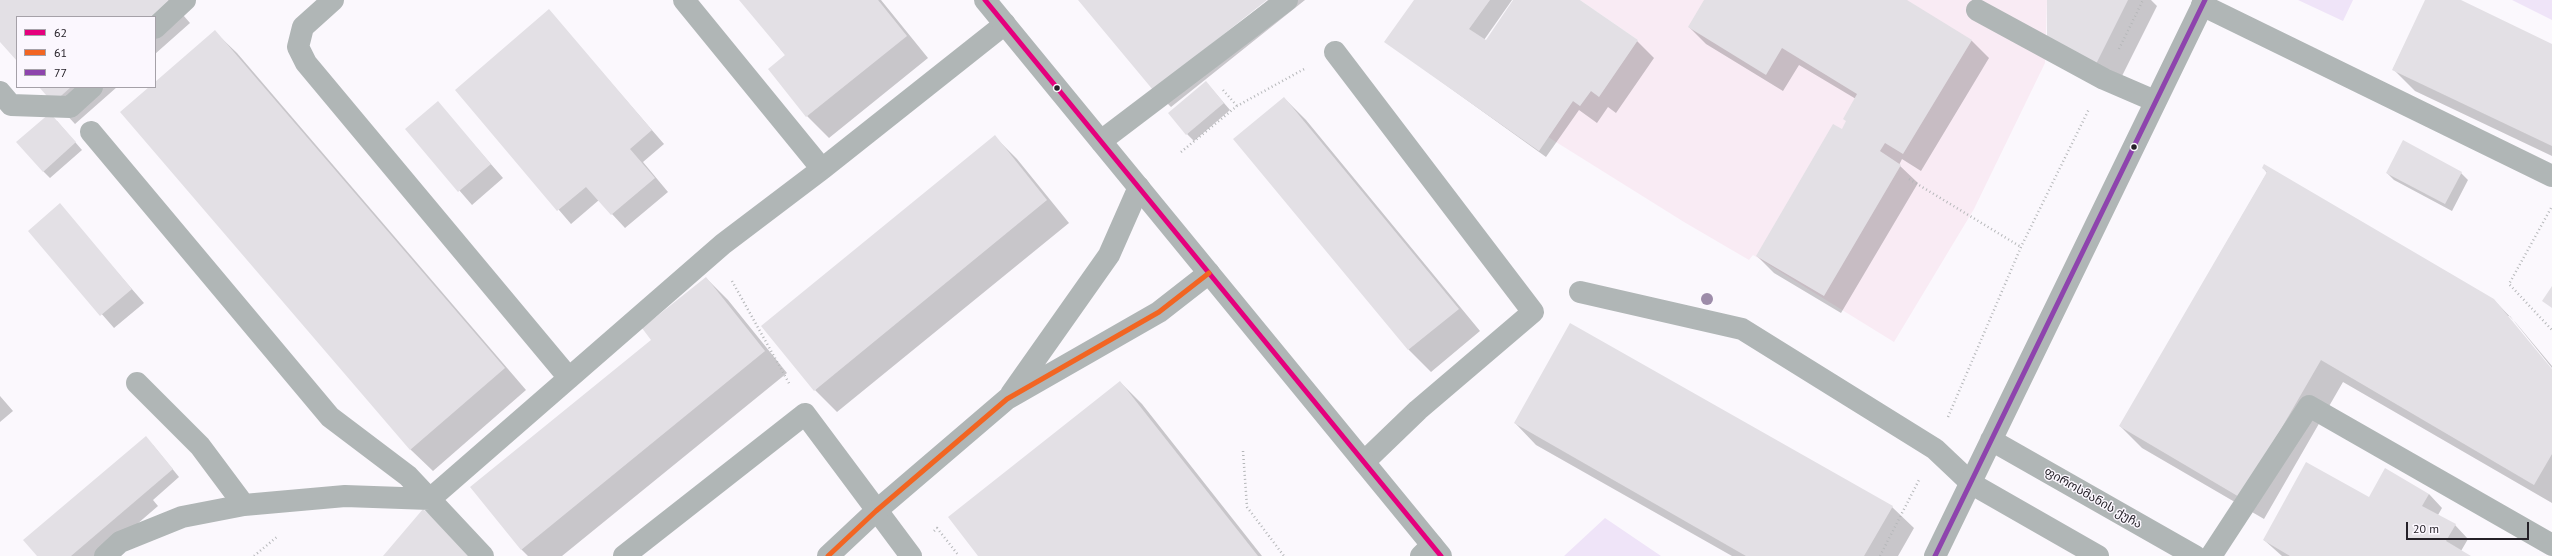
<!DOCTYPE html>
<meta charset="utf-8">
<style>
body{margin:0}
#map{position:relative;width:2552px;height:556px;overflow:hidden;background:#fbf8fd;font-family:"PT Sans",sans-serif}
canvas{display:block}
.legend{position:absolute;left:16px;top:16px;width:140px;height:72px;box-sizing:border-box;background:#fbf7fe;border:1px solid #a5a1a8;margin:0;padding:5px 7px;list-style:none;font-size:12px;color:#252128}
.legend li{display:flex;align-items:center;gap:8px;height:20px}
.legend b{width:20px;border:1px solid #a5a1a8}
.scale{position:absolute;left:2406px;top:522px;width:123px;height:18px;box-sizing:border-box;border:2px solid #252128;border-top:0;padding-left:5px;font-size:12px;line-height:14px;white-space:nowrap;color:#252128;-webkit-text-stroke:3px #fbf7fe;paint-order:stroke}
</style>
<div id="map">
<canvas width="2552" height="556"></canvas>
<ul class="legend">
<li><b style="height:5px;background:#e5007d"></b>62</li>
<li><b style="height:5px;background:#f26522"></b>61</li>
<li><b style="height:5px;background:#8e44ad"></b>77</li>
</ul>
<div class="scale">20 m</div>
</div>
<script>
const context = document.querySelector('canvas').getContext('2d');
context.lineJoin = 'round';
function fillPath(path, color) {
  context.fillStyle = color;
  context.fill(path, 'evenodd');
}
function toPath(rows) {
  const path = new Path2D();
  for (const r of rows) {
    path.moveTo(r[0], r[1]);
    for (let i = 2; i < r.length; i += 2) path.lineTo(r[i], r[i + 1]);
  }
  return path;
}
function stroke(path, color, width, dash) {
  context.strokeStyle = color;
  context.lineWidth = width;
  context.lineCap = dash ? 'butt' : 'round';
  context.setLineDash(dash || []);
  context.stroke(path);
}
function label(font, color, halo, rows, align = 'center') {
  context.font = font + ' "PT Sans","Noto Sans Georgian",sans-serif';
  context.lineWidth = 3;
  context.setLineDash([]);
  context.textBaseline = 'middle';
  context.strokeStyle = halo;
  context.fillStyle = color;
  for (const [text, x, y, turn = 0] of rows) {
    context.save();
    context.translate(x, y);
    context.rotate((+turn || 0) * Math.PI / 180);
    context.textAlign = isNaN(turn) ? turn : align;
    if (halo) context.strokeText(text, 0, 0);
    context.fillText(text, 0, 0);
    context.restore();
  }
}
fillPath(toPath([
 [1580,0,2047,0,2045,63,1974,209,1894,342,1753,255,1749,260,1684,222,1548,137,1573,101,1580,106,1591,91,1599,96,1638,40]
]), '#f9ebf4');
fillPath(toPath([
 [2298,0,2353,0,2343,21],
 [2512,0,2552,0,2552,20],
 [1605,518,1661,556,1564,556]
]), '#efe4f8');
fillPath(toPath([
 [0,0,170,0,190,23,155,54,155,17,17,17,17,60,0,40],
 [741,0,881,0,928,58,829,138,807,116,786,56],
 [1079,0,1265,0,1185,64,1185,67,1268,0,1305,0,1171,107,1154,90],
 [1415,0,1512,0,1484,40,1487,40,1515,0,1578,0,1637,41,1654,58,1616,113,1608,107,1597,123,1579,110,1546,157,1386,42],
 [1705,0,1905,0,1972,41,1989,58,1921,171,1902,159,1899,165,1918,183,1841,313,1774,273,1757,256,1843,130,1856,99,1799,65,1783,91,1706,44,1689,27],
 [2048,0,2151,0,2157,6,2118,84,2069,60],
 [2426,0,2458,0,2552,45,2552,156,2415,91,2393,69],
 [549,11,664,144,643,162,668,192,625,228,599,200,571,224,456,90],
 [215,32,237,53,526,390,433,471,411,450,122,112,151,87,155,87,155,83],
 [1206,82,1230,110,1194,141,1187,134],
 [41,87,117,87,75,124],
 [1284,98,1306,120,1480,331,1431,372,1409,350,1234,139],
 [438,103,503,178,472,205,406,129],
 [57,121,82,150,50,178,43,171],
 [995,137,1017,159,1069,223,837,412,815,390],
 [2263,168,2494,300,2516,323,2552,366,2552,368,2510,316,2507,316,2552,371,2552,503,2343,382,2264,519,2142,448,2120,426,2267,173],
 [2387,173,2461,173,2468,180,2452,211,2394,180],
 [59,205,144,303,114,328,29,231],
 [706,278,728,300,787,373,562,556,528,556,521,549,652,340],
 [1120,382,1142,404,1262,556,980,556],
 [0,396,13,411,0,422],
 [1515,423,1892,507,1914,528,1898,556,1732,556,1536,445],
 [153,445,179,477,153,500,158,506,100,556,39,556],
 [2429,494,2442,508,2438,515,2455,525,2468,539,2461,551,2469,556,2282,556,2264,540,2369,499]
]), '#0003');
fillPath(toPath([
 [0,0,168,0,169,1,151,17,17,17,17,61,0,42],
 [739,0,878,0,907,36,806,117,768,69,785,55],
 [1078,0,1267,0,1153,90],
 [1414,0,1490,0,1469,29,1486,40,1513,0,1580,0,1638,40,1599,97,1591,91,1580,106,1573,101,1539,151,1384,42],
 [1704,0,1907,0,1972,40,1903,154,1885,143,1880,151,1901,165,1824,296,1756,256,1833,124,1842,129,1846,121,1843,119,1857,94,1782,48,1766,75,1688,27],
 [2047,0,2128,0,2096,64,2047,39],
 [2425,0,2461,0,2552,44,2552,146,2392,70],
 [549,9,652,130,630,149,655,178,611,215,586,187,557,211,455,90],
 [215,30,505,368,410,450,120,112,149,87,155,87,155,82],
 [1206,81,1224,103,1186,135,1168,113],
 [39,87,71,87,53,103],
 [1284,97,1459,309,1408,350,1233,139],
 [438,101,491,164,458,192,405,129],
 [50,113,76,142,43,172,16,142],
 [995,135,1047,200,814,391,761,326],
 [2403,140,2462,172,2445,204,2386,173],
 [2264,164,2494,299,2552,369,2552,454,2534,485,2321,360,2241,498,2119,426,2267,172,2262,168],
 [60,203,132,289,100,316,28,231],
 [706,277,765,351,521,550,470,487,651,340,642,328],
 [2552,286,2552,308,2542,301],
 [1570,323,1893,506,1864,556,1746,556,1514,423],
 [1120,381,1258,556,978,556,948,517],
 [146,436,173,469,71,556,37,556,23,540],
 [2306,462,2369,497,2385,468,2429,494,2422,506,2456,524,2446,541,2471,556,2290,556,2263,540],
 [423,509,477,556,383,556]
]), '#e3e0e5');
stroke(toPath([
 [2119,49,2143,0],
 [1223,90,1237,106],
 [1181,152,1237,106,1306,68],
 [1909,179,2021,247],
 [2551,208,2509,284,2552,330],
 [732,281,790,385],
 [1948,417,2021,247,2089,109],
 [1243,451,1247,507,1284,556],
 [934,531,937,528,959,556],
 [254,556,278,536],
 [1880,556,1919,480]
]), '#b5b7b9', 2.5, [1, 3]);
stroke(toPath([
 [333,0,303,27,298,47,306,63,569,378],
 [684,0,822,169],
 [2202,5,2552,176],
 [1977,10,2104,79,2155,101],
 [155,28,185,0],
 [1335,52,1533,312,1418,410,1364,462],
 [0,92,11,105,70,107,92,87],
 [91,132,330,417,408,476,483,556],
 [1101,141,1287,0],
 [1580,292,1742,329,1935,449,1972,484],
 [137,383,200,446,244,505],
 [105,556,120,542,182,517,244,505,345,496,430,499,723,244,822,169,1005,24],
 [624,556,805,414,911,556],
 [1421,556,1432,545],
 [2211,556,2309,406,2552,545]
]), '#b0b6b6', 22);
stroke(toPath([
 [1011,394,1109,255,1139,187],
 [828,556,876,511,1007,399,1159,312,1209,273]
]), '#b0b6b6', 22);
stroke(toPath([
 [985,0,1441,556],
 [1991,440,2195,556],
 [1972,484,2098,556],
 [1935,556,2205,0]
]), '#b0b6b6', 22);
stroke(toPath([
 [985,0,1441,556]
]), '#e5007d', 5);
stroke(toPath([
 [828,556,876,511,1007,399,1159,312,1209,273]
]), '#f26522', 5);
stroke(toPath([
 [1935,556,2205,0]
]), '#8e44ad', 5);
context.fillStyle = '#9d8ca9';
for (const [x, y] of [
 [1707,299]
]) {
  context.beginPath();
  context.arc(x, y, 6, 0, 2 * Math.PI);
  context.fill();
}
for (const [x, y, r, color] of [
 [1057,88,3.5,"#252128"],
 [2134,147,3.5,"#252128"]
]) {
  const dot = new Path2D();
  dot.arc(x, y, r, 0, 2 * Math.PI);
  context.fillStyle = color;
  context.fill(dot);
  stroke(dot, '#fbf7fe', 1.5);
}
label('12px', '#252128', '#fbf7fe', [
 ["ფიროსმანის ქუჩა",2093,498,30]
]);
</script>
